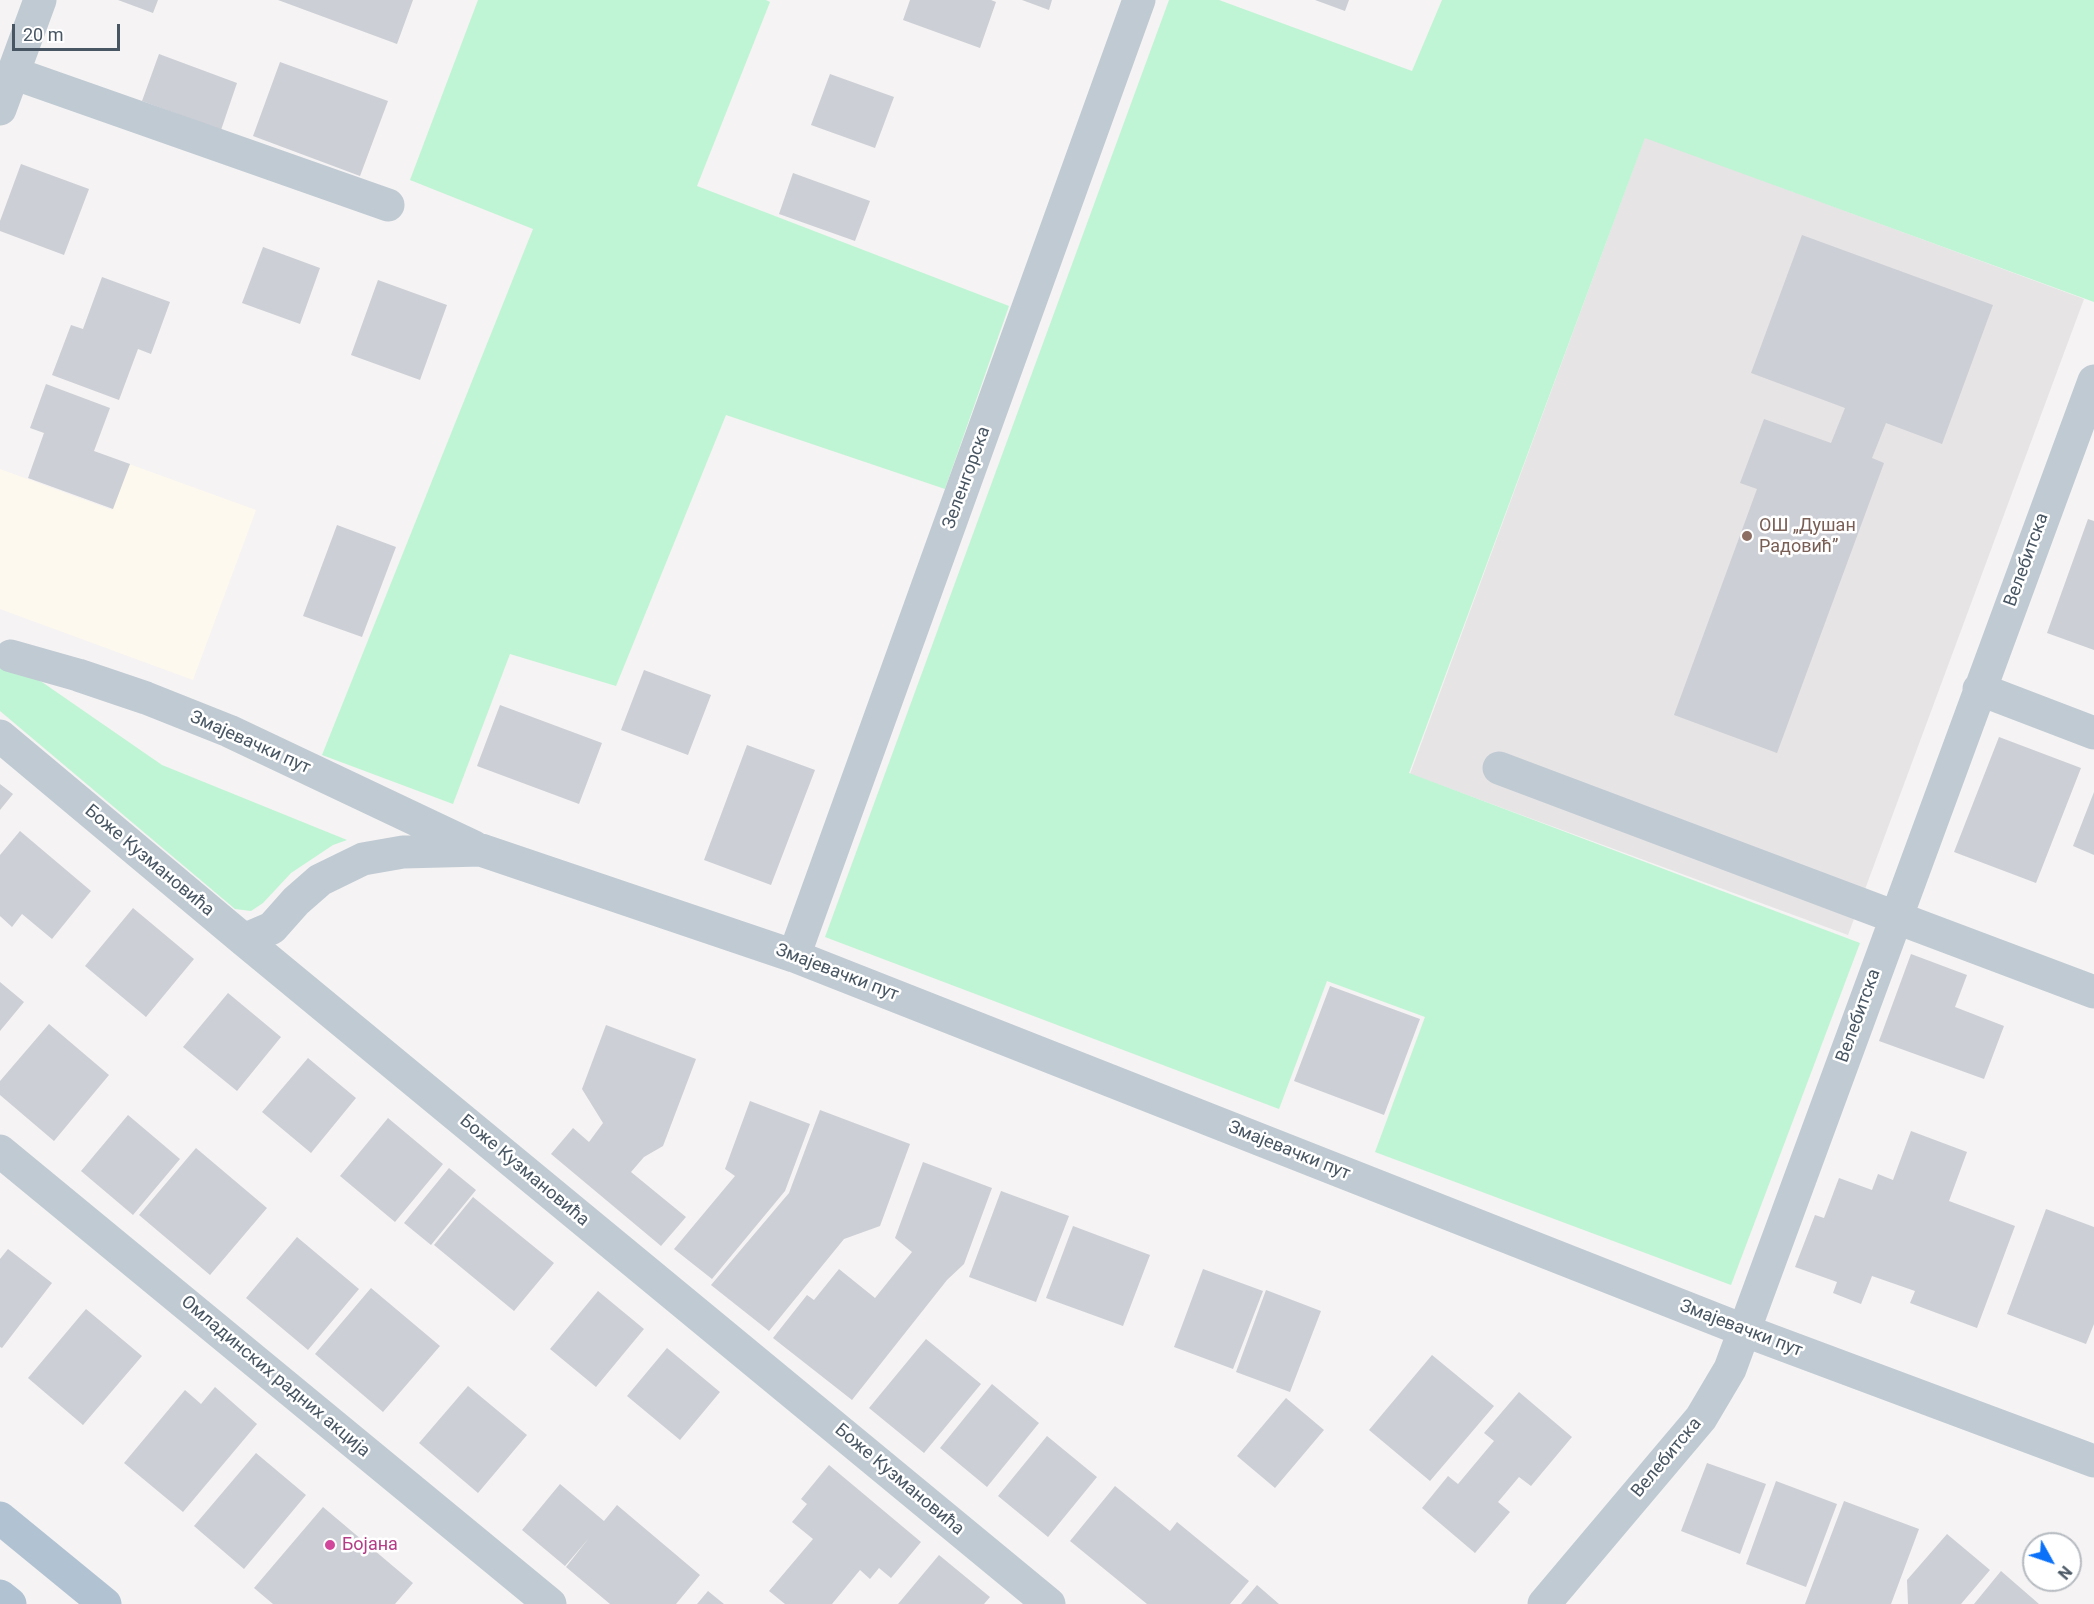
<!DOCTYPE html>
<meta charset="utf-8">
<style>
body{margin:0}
#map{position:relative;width:2094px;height:1604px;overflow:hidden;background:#f5f3f3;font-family:Roboto,sans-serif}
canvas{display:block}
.north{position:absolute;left:2022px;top:1532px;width:60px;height:60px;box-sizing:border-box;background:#fff;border:2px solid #b6bbc1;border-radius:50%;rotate:130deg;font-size:16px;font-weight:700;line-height:24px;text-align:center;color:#485663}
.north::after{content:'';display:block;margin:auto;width:21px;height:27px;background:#0a71f8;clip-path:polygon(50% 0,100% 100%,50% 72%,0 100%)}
.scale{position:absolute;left:12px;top:24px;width:108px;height:27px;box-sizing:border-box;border:3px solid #485663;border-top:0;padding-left:8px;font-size:18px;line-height:21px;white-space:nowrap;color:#485663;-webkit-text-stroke:4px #fff;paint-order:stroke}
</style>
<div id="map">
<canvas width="2094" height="1604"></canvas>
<div class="north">N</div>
<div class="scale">20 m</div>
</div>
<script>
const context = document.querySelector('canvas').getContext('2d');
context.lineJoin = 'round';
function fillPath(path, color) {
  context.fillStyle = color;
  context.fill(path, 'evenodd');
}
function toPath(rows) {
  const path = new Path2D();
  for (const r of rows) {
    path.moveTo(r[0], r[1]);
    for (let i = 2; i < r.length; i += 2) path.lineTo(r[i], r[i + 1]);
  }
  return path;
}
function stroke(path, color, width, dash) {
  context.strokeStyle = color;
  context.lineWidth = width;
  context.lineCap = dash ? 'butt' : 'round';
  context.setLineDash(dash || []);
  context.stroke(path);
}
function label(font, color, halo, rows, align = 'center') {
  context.font = font + ' Roboto,sans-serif';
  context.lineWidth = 5;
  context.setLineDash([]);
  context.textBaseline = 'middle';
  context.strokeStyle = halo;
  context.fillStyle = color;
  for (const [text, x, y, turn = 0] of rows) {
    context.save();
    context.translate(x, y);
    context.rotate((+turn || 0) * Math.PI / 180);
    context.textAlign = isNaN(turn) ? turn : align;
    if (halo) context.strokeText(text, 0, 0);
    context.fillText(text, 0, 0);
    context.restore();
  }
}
fillPath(toPath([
 [129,464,256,510,193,680,0,609,0,469,112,510]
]), '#fef9ee');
fillPath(toPath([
 [1645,137,2084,299,1848,935,1410,774]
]), '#e6e4e5');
fillPath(toPath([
 [478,0,766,0,770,2,697,186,1009,306,945,489,726,415,616,686,510,654,453,804,322,755,533,229,410,180],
 [1169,0,1219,0,1412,71,1442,0,2094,0,2094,302,1645,138,1409,773,1860,943,1731,1285,1375,1152,1425,1017,1327,981,1279,1109,825,937],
 [0,653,162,765,347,840,333,845,291,873,263,903,251,911,235,909,0,711]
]), '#bff5d4');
fillPath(toPath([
 [118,0,158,0,153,13],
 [278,0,413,0,397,44],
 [910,0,991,0,996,2,980,48,903,20],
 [1022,0,1052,0,1049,10],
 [1315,0,1349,0,1345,11],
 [159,54,237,83,221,130,142,101],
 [280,62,388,101,360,176,253,136],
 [830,74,894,97,875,148,811,125],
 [21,164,89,189,64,255,0,231,0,221],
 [793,173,870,201,855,241,779,214],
 [1802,235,1993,305,1942,444,1886,423,1872,458,1884,463,1777,753,1674,715,1757,489,1740,483,1764,419,1831,443,1845,408,1751,373],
 [263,247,320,268,300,324,242,303],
 [102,277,170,302,151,354,138,349,119,400,52,375,71,325,83,329],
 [378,280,447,305,420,380,351,355],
 [46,384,110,408,94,451,130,464,113,509,28,478,44,433,30,428],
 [2088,519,2094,521,2094,650,2047,633],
 [337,525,396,547,362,637,303,616],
 [644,670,711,695,688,755,621,730],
 [500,705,602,743,579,804,477,766],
 [1999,737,2081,768,2036,883,1954,852],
 [747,745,815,770,771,885,704,860],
 [0,784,13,794,0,810],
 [2094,792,2094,855,2073,846],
 [20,831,91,891,52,939,22,914,12,927,0,916,0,855],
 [133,908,194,959,146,1017,85,966],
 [1911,954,1967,975,1955,1007,2004,1026,1984,1079,1879,1041],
 [0,982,24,1002,0,1031],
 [1330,986,1420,1019,1384,1115,1294,1081],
 [228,993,281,1037,237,1091,183,1047],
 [49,1024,109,1075,54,1141,0,1095,0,1081],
 [606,1025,696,1059,663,1146,644,1157,631,1172,686,1217,661,1246,551,1154,573,1128,589,1142,603,1123,582,1089],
 [308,1058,356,1098,311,1153,262,1112],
 [750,1101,810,1124,785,1191,712,1279,674,1249,735,1176,725,1169],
 [820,1110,910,1144,880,1226,844,1239,769,1331,711,1285,789,1193],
 [128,1115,180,1159,133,1215,81,1171],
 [388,1118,443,1164,395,1222,340,1176],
 [1911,1131,1967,1152,1949,1201,2015,1226,1977,1328,1910,1303,1915,1291,1872,1276,1861,1304,1833,1293,1837,1282,1795,1267,1815,1215,1824,1218,1839,1178,1872,1190,1878,1174,1893,1180],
 [196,1148,267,1208,210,1275,139,1215],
 [923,1162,992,1188,964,1264,947,1280,852,1400,773,1338,807,1295,814,1300,839,1269,875,1298,912,1252,895,1238],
 [449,1168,476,1190,431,1245,404,1223],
 [1001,1191,1069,1216,1036,1302,969,1277],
 [473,1197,554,1263,514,1311,434,1245],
 [2046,1209,2094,1227,2094,1324,2086,1344,2007,1314],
 [1073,1226,1150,1255,1123,1326,1046,1298],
 [297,1237,359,1289,308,1350,246,1298],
 [8,1249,52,1283,2,1348,0,1347,0,1259],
 [1203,1269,1263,1291,1233,1369,1174,1347],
 [371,1288,440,1346,383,1412,315,1354],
 [1266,1290,1321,1311,1290,1392,1236,1372],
 [598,1291,644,1329,596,1387,550,1349],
 [86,1309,142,1356,83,1425,28,1378],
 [926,1339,981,1384,924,1453,869,1408],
 [667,1348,720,1392,680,1440,627,1396],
 [1432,1355,1494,1406,1430,1481,1369,1430],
 [992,1384,1039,1423,987,1487,940,1448],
 [468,1386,527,1435,478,1493,419,1443],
 [215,1387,257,1424,183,1512,124,1463,185,1390,201,1404],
 [1519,1392,1572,1437,1531,1486,1519,1477,1498,1502,1510,1512,1475,1553,1422,1508,1448,1476,1458,1484,1494,1441,1484,1433],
 [1286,1398,1324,1430,1275,1488,1237,1456],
 [1047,1436,1097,1477,1048,1537,998,1496],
 [256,1453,306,1495,244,1569,194,1526],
 [1707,1463,1766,1484,1740,1554,1681,1531],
 [829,1465,921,1542,891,1578,879,1568,870,1579,860,1570,832,1604,785,1604,769,1591,813,1539,792,1522,807,1504,801,1499],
 [1776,1481,1837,1504,1806,1587,1746,1564],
 [560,1484,604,1521,617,1505,700,1575,676,1604,610,1604,566,1567,589,1538,565,1566,522,1530],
 [1115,1486,1170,1531,1177,1522,1249,1581,1230,1604,1147,1604,1070,1541],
 [1844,1501,1919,1529,1891,1604,1805,1604],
 [323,1507,413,1583,395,1604,273,1604,254,1588],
 [1947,1534,1990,1570,1961,1604,1908,1604,1907,1580],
 [939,1555,990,1597,984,1604,898,1604],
 [2001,1571,2039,1604,1974,1604],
 [1257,1585,1279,1604,1241,1604],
 [708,1591,724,1604,697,1604]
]), '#cccfd5');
stroke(toPath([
 [13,73,388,205],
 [0,109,40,0],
 [11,656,78,675,146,698,229,731,474,847],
 [1979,689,2094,733],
 [0,736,244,940,1049,1604],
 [1499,768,2094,992],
 [244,940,272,928,296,901,320,880,363,859,403,852,481,850,794,956,1743,1330,2094,1461],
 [794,956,1139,0],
 [0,1151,550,1604],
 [1544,1604,1701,1418,1730,1369,2094,381]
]), '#c0cad3', 33);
stroke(toPath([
 [0,1518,105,1604],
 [0,1596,10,1604]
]), '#b1c2d3', 33);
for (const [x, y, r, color] of [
 [1747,536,6,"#8d6e63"],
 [330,1545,6,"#d1479c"]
]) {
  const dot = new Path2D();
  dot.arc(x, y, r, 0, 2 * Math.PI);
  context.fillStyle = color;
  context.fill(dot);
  stroke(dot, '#fff', 2);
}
label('18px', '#485663', '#fff', [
 ["Зеленгорска",967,478,-70],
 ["Велебитска",2027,560,-70],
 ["Змајевачки пут",250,743,24],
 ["Боже Кузмановића",149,861,40],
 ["Змајевачки пут",837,973,21],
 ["Велебитска",1859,1016,-70],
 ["Змајевачки пут",1289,1151,22],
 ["Боже Кузмановића",524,1171,40],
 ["Змајевачки пут",1741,1329,21],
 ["Омладинских радних акција",275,1377,40],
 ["Велебитска",1667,1458,-50],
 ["Боже Кузмановића",899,1480,40]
]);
label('18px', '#785e54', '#fff', [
 ["ОШ „Душан",1759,526],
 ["Радовић”",1759,547]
], 'left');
label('18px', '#b23c85', '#fff', [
 ["Бојана",342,1545]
], 'left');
</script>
